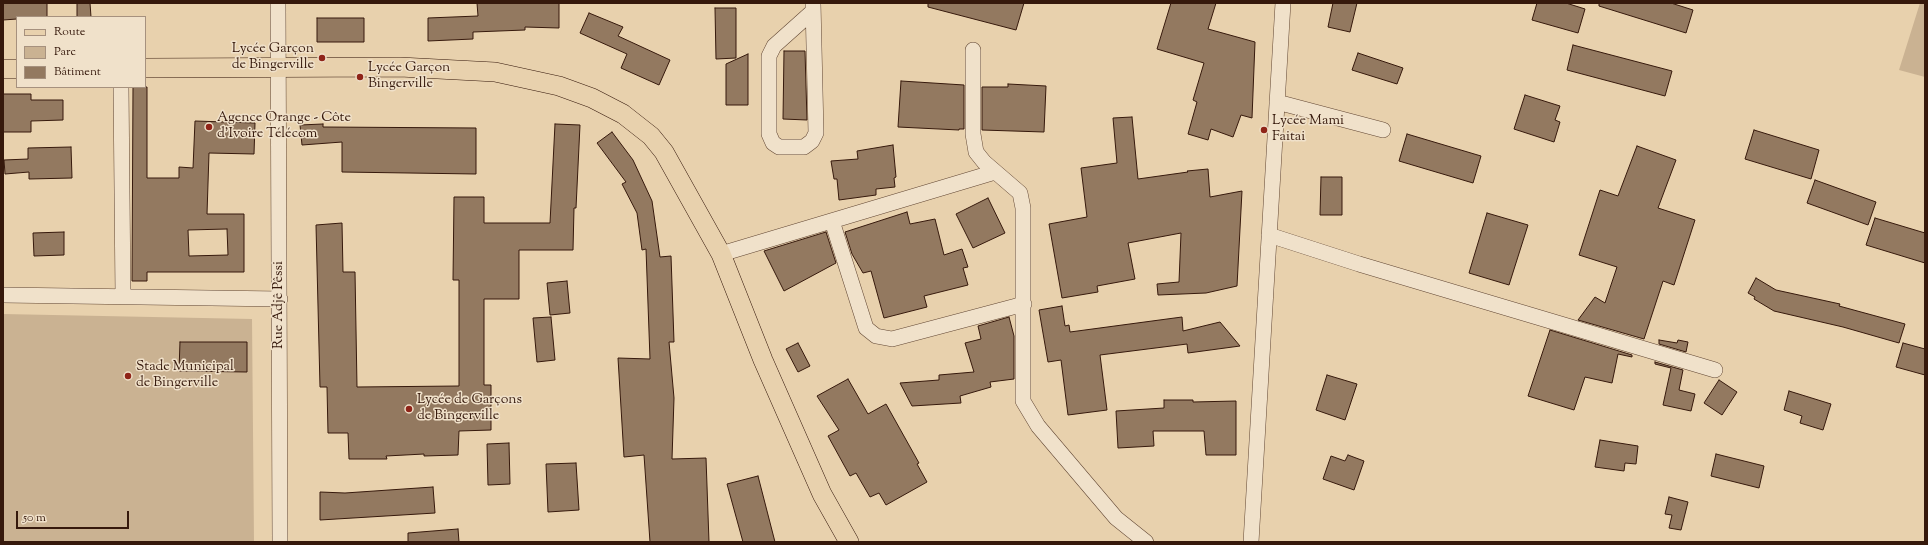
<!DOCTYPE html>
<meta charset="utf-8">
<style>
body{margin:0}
#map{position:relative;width:1928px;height:545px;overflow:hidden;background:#e8d1ad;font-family:"Sorts Mill Goudy",serif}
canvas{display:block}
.frame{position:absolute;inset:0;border:4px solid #36190c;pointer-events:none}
.legend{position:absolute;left:16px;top:16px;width:130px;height:72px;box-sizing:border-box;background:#f0e1ca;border:1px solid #a6917e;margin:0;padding:5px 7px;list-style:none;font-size:12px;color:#36190c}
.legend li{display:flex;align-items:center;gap:8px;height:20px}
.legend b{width:20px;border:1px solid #a6917e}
.scale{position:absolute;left:16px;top:511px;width:113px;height:18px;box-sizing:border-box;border:2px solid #36190c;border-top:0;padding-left:5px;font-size:12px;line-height:14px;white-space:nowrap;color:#36190c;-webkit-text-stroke:3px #f0e1ca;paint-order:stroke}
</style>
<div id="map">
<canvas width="1928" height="545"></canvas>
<div class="frame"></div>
<ul class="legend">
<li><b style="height:5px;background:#e8d1ad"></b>Route</li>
<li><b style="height:11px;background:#cab292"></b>Parc</li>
<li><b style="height:11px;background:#937960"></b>Bâtiment</li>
</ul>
<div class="scale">50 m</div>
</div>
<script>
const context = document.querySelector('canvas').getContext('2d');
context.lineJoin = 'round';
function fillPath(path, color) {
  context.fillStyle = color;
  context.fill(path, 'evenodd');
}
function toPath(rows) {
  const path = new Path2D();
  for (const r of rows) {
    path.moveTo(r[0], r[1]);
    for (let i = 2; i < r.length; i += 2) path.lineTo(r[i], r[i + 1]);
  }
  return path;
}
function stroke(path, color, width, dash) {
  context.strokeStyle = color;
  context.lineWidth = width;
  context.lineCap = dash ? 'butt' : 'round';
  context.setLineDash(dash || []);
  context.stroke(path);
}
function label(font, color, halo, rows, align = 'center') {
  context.font = font + ' "Sorts Mill Goudy",serif';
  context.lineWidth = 3;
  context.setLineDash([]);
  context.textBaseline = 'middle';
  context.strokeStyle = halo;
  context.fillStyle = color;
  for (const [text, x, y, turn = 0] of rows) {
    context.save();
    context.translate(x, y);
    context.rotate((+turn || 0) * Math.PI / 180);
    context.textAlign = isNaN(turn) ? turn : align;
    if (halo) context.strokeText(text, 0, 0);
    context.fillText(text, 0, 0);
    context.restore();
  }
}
fillPath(toPath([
 [1920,3,1925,3,1925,77,1899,70],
 [3,314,252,319,254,542,3,542]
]), '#cab292');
const building = toPath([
 [3,3,47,3,47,17,17,17,17,19,3,20,3,3],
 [77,3,90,3,91,17,77,17,77,3],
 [477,3,559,3,559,28,525,27,525,30,473,32,473,39,428,41,428,18,478,16,477,3],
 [928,3,1024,3,1016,30,928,7,928,3],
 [1171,3,1216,3,1208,29,1255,42,1252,118,1241,115,1233,137,1211,129,1208,140,1188,134,1197,102,1193,100,1204,63,1157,49,1171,3],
 [1333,3,1357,3,1350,32,1328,27,1333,3],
 [1537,3,1566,3,1585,9,1578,33,1532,20,1537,3],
 [1599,3,1671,3,1693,10,1686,33,1599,6,1599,3],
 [715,8,736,8,736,58,716,59,715,8],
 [589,13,623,27,618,36,670,60,659,85,621,68,627,54,580,33,589,13],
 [317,18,364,18,364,42,317,42,317,18],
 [1573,45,1672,71,1665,96,1567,70,1573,45],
 [784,51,805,51,807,120,783,119,784,51],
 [1358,53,1403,68,1397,84,1352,70,1358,53],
 [748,54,748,105,726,105,726,64,748,54],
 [901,81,964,85,964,129,959,129,959,130,898,127,901,81],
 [1008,84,1046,86,1044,132,982,130,982,87,1008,87,1008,84],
 [133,87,147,87,147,178,179,178,179,167,193,168,195,121,255,123,254,154,209,153,207,214,244,214,244,272,147,272,147,281,132,281,133,87],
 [227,229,228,255,189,256,188,230,227,229],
 [3,94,31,94,31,100,63,100,63,120,31,121,31,132,3,132,3,94],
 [1525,95,1560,106,1555,120,1560,122,1554,142,1514,129,1525,95],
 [1132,117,1138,179,1188,172,1187,171,1208,169,1210,197,1242,191,1237,286,1206,293,1158,295,1157,284,1179,282,1181,233,1128,243,1135,279,1097,286,1098,292,1062,298,1049,224,1087,217,1081,168,1117,163,1113,118,1132,117],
 [323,124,323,127,476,128,476,174,342,172,342,142,302,145,300,125,323,124],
 [555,124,580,125,576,208,574,208,573,250,519,250,519,299,484,299,484,385,491,385,491,430,459,431,458,455,424,456,424,454,386,456,387,459,349,459,348,433,328,433,327,387,320,387,316,225,342,223,343,272,355,272,357,387,459,386,459,280,453,280,454,197,484,197,484,223,550,223,555,124],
 [1754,130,1819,150,1811,179,1745,159,1754,130],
 [612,132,633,160,652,201,660,257,671,256,674,342,669,342,674,398,672,459,706,458,709,542,650,542,644,455,624,457,618,358,650,359,646,249,642,250,637,213,622,184,626,182,597,143,612,132],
 [1407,134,1481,156,1473,183,1399,161,1407,134],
 [893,145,896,177,894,178,895,187,876,189,876,195,839,200,837,179,834,179,831,161,858,159,857,151,893,145],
 [1637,146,1676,160,1658,208,1695,220,1674,285,1663,281,1644,339,1578,320,1595,297,1605,303,1617,267,1579,255,1600,190,1618,196,1637,146],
 [71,147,72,178,29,179,29,172,5,174,4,160,28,159,28,148,71,147],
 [1321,177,1342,177,1342,215,1320,215,1321,177],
 [1815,180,1876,202,1868,225,1807,203,1815,180],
 [988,198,1005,233,973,248,956,214,988,198],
 [907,212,910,224,935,219,944,255,962,249,968,267,963,268,968,285,924,296,927,307,884,318,871,271,863,273,852,254,845,232,907,212],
 [1487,213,1528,225,1509,285,1469,273,1487,213],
 [1875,218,1925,233,1925,263,1866,245,1875,218],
 [64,232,64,255,34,256,33,233,64,232],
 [826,232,836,263,784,291,764,251,826,232],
 [1756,278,1776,290,1840,304,1839,306,1905,324,1899,343,1843,327,1774,311,1754,299,1755,297,1748,293,1756,278],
 [567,281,570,313,550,315,547,283,567,281],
 [1062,306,1065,326,1069,325,1070,332,1182,317,1183,331,1220,322,1240,346,1188,353,1187,344,1100,355,1107,410,1068,415,1061,360,1048,362,1039,310,1062,306],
 [551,317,555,360,537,362,533,318,551,317],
 [1009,317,1014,336,1014,379,990,382,991,387,960,396,961,403,912,406,900,383,939,380,939,375,974,372,965,343,981,339,978,326,1009,317],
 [1550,330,1632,355,1632,357,1618,354,1612,383,1585,377,1574,410,1528,396,1550,330],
 [1659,340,1677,343,1678,340,1688,342,1686,352,1659,344,1659,340],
 [180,342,247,342,247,372,179,371,180,342],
 [798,343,810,366,798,372,786,349,798,343],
 [1903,343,1925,349,1925,375,1896,367,1903,343],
 [1655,362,1683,370,1679,390,1695,394,1691,411,1663,405,1671,368,1655,364,1655,362],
 [1327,375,1357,384,1345,420,1316,410,1327,375],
 [848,379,868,414,886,404,919,463,917,464,927,482,886,505,879,493,870,497,856,473,850,476,828,436,839,430,817,396,848,379],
 [1719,380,1737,392,1722,415,1704,403,1719,380],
 [1789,391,1831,404,1823,430,1800,423,1802,416,1784,410,1789,391],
 [1164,400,1193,400,1193,402,1236,401,1236,455,1206,455,1204,431,1153,431,1154,446,1118,448,1116,411,1164,408,1164,400],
 [1600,440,1638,446,1636,464,1625,463,1624,471,1595,467,1600,440],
 [509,443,510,484,488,485,487,444,509,443],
 [1716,454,1764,466,1759,488,1711,476,1716,454],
 [1348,455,1364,461,1354,490,1323,479,1331,456,1345,461,1348,455],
 [576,463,579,510,548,512,546,464,576,463],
 [758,476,775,542,743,542,727,484,758,476],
 [433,487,435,513,320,520,320,492,345,493,433,487],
 [1669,497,1688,502,1681,530,1669,528,1672,515,1665,514,1669,497],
 [458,529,459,542,408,542,408,533,458,529]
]);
fillPath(building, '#937960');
stroke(building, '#36190c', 1);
const minor = toPath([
 [278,3,280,542],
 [812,12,774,46,769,56,769,134,773,143,779,147,804,147,812,141,816,133,813,3],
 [973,50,973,134,976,152,984,162,1020,193,1023,208,1023,401,1038,426,1116,518,1146,542],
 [121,87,123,296],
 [1277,102,1383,130],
 [832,221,866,328,876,336,892,339,1024,304],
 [1269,235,1359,264,1715,370],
 [721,254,995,172],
 [3,295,280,299],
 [1251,542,1283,3]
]);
const major = toPath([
 [145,68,400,67,495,72,559,86,592,98,623,114,651,136,664,152,721,254,763,360,822,494,849,542],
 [3,69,17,69]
]);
stroke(minor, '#624734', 16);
stroke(major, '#36190c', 20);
stroke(minor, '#f0e1ca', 15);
stroke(major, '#e8d1ad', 19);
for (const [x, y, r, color] of [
 [322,58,4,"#8f2418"],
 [360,77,4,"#8f2418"],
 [209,127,4,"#8f2418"],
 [1264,130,4,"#8f2418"],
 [128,376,4,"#8f2418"],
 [409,409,4,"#8f2418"]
]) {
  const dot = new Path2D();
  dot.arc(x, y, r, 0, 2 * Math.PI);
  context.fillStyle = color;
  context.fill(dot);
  stroke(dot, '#f0e1ca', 1.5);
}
label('14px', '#36190c', '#f0e1ca', [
 ["Lycée Garçon",314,50,"right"],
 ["de Bingerville",314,66,"right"],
 ["Lycée Garçon",368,69],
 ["Bingerville",368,85],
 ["Agence Orange - Côte",217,119],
 ["d'Ivoire Télécom",217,135],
 ["Lycée Mami",1272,122],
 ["Faitai",1272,138],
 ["Stade Municipal",136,368],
 ["de Bingerville",136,384],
 ["Lycée de Garçons",417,401],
 ["de Bingerville",417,417]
], 'left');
label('14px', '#36190c', '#f0e1ca', [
 ["Rue Adjê Pêssi",280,305,-90]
]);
</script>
